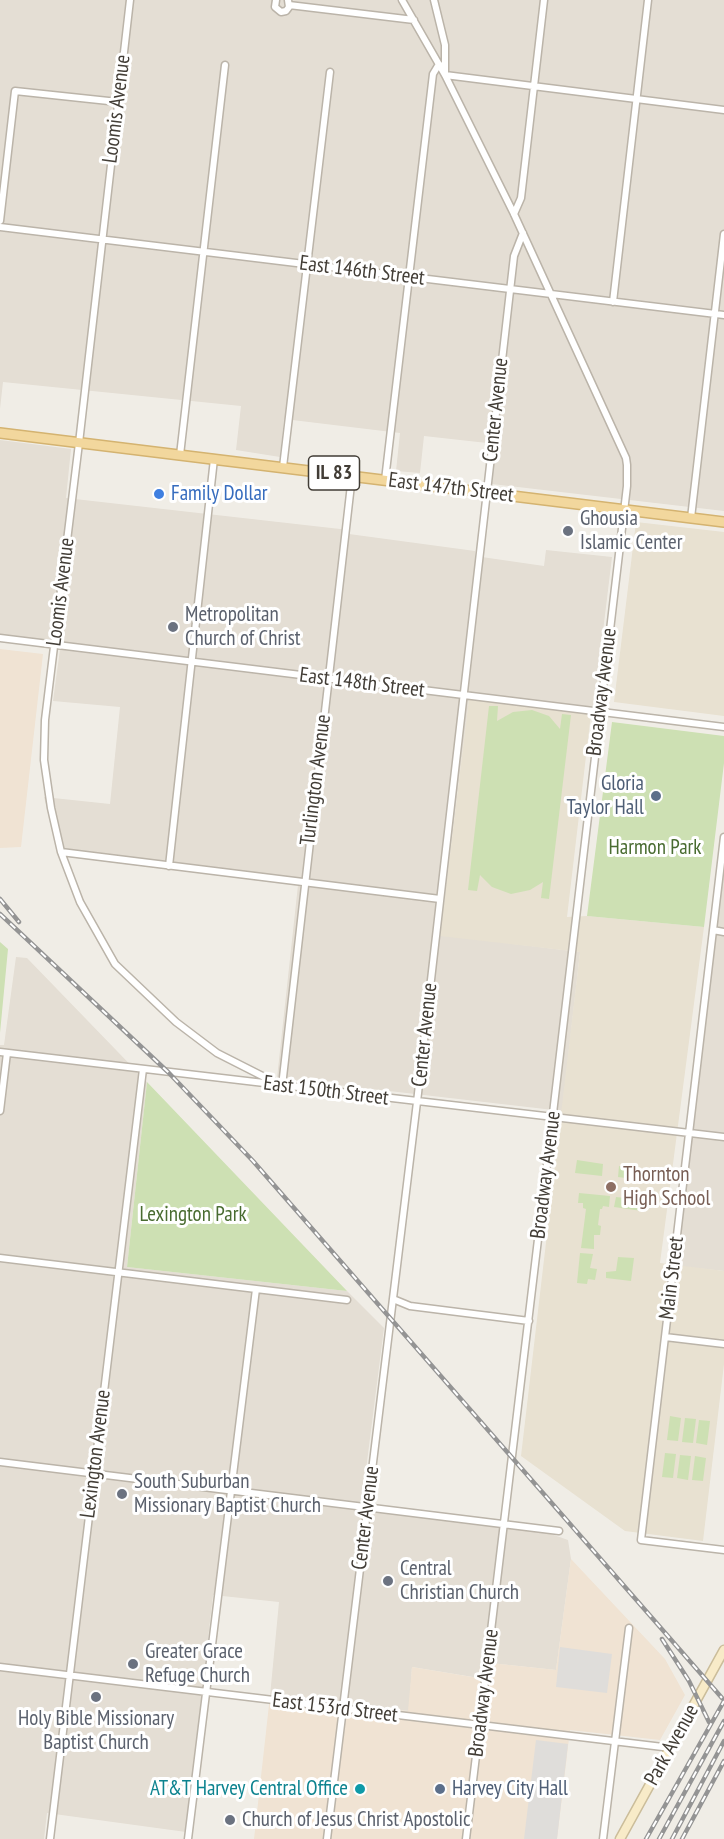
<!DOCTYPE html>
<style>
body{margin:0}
canvas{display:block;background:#f0ede6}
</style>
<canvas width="724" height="1839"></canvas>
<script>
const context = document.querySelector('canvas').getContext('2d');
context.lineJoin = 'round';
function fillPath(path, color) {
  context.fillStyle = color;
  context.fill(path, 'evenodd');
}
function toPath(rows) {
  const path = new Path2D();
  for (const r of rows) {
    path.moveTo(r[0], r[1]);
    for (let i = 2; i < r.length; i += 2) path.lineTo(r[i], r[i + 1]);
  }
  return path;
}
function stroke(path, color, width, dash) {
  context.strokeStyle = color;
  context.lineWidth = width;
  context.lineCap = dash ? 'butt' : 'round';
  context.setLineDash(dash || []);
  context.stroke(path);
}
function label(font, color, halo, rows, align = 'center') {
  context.font = font + ' "PT Sans Narrow",sans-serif';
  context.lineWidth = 6;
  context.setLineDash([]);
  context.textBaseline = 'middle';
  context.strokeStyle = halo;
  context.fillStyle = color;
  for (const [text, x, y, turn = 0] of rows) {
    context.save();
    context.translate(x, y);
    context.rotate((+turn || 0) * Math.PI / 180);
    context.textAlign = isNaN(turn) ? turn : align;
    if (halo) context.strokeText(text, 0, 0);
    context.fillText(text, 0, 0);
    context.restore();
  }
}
fillPath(toPath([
 [0,0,724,0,724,511,492,484,496,444,424,436,420,473,396,471,400,433,284,419,280,457,236,450,241,406,3,382,0,409],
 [0,440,71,449,66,498,349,530,349,534,475,551,475,556,544,566,546,550,612,557,593,714,469,700,440,935,580,952,562,1111,277,1078,298,885,59,856,44,797,110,804,120,707,53,701,61,642,0,634],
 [724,867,724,1271,677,1266],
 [16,957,27,958,147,1082,127,1267,347,1291,384,1328,361,1509,551,1534,568,1540,571,1559,556,1670,481,1662,479,1678,412,1667,409,1711,270,1696,279,1602,213,1595,186,1832,47,1813,44,1839,0,1839,0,1045,4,1045]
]), '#e4ded4');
fillPath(toPath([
 [0,649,43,654,21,847,0,848],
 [571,1559,665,1659,685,1695,660,1740,570,1730,557,1839,254,1839,270,1696,408,1711,412,1667,478,1678,481,1662,556,1670]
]), '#f0e3d3');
fillPath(toPath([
 [636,522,724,532,724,716,614,702],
 [469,699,591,714,567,917,587,916,704,927,660,1263,724,1271,724,1364,703,1541,625,1531,521,1456,580,952,440,936]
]), '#e8e1d1');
fillPath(toPath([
 [489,706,498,706,497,721,513,712,532,710,549,716,560,729,562,714,571,715,549,899,541,898,543,882,530,890,511,894,492,887,480,875,477,891,468,890],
 [612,722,724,736,724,763,704,927,587,916],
 [0,942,8,949,0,1033],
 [147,1082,347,1291,127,1267],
 [577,1160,603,1164,602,1176,575,1173],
 [619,1166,649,1170,648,1181,618,1177],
 [579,1193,610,1196,609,1207,603,1206,602,1209,600,1209,598,1225,601,1226,600,1235,594,1235,594,1249,581,1248,586,1209,583,1208,583,1203,578,1203],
 [616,1197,643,1200,642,1211,614,1207],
 [580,1253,593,1254,590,1268,597,1269,595,1280,588,1279,587,1284,577,1283],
 [618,1257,634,1258,631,1281,606,1278,606,1272,616,1271],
 [670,1416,681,1418,678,1441,667,1440],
 [685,1418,696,1419,693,1443,682,1442],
 [699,1420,710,1421,707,1445,696,1443],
 [665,1453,676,1454,673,1478,662,1477],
 [680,1455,691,1456,688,1480,677,1478],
 [695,1456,706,1458,703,1481,692,1480]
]), '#cde0b3');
fillPath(toPath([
 [560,1647,612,1654,607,1693,556,1687],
 [536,1740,568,1744,557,1839,524,1839]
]), '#dfddda');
const street = toPath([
 [130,0,79,443,45,720,44,760,51,808,61,852,80,902,115,964,176,1022,217,1053,282,1086],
 [276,0,275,7,281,12,286,11,289,7,288,0],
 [402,0,445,75,514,214,626,458,627,465,627,486,545,1181,466,1839],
 [434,0,445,45,445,75,724,110],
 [289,5,414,20],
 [514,214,521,198,544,0],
 [0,221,15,91,118,102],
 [0,227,724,315],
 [613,302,648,0],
 [180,455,225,65],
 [283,467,330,72],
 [385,480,433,74,439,64],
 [691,518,724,234],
 [0,638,724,727],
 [724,837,641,1540,724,1550],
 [61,852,440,899],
 [169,866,214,459],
 [713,930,724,932],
 [0,1052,724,1137],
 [282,1086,352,476],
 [0,1111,7,1053],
 [0,1258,347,1300],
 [393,1299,410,1306,529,1321],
 [665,1337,724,1344],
 [0,1462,559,1531],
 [0,1667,671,1748],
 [50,1839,143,1069],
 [188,1839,256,1289],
 [327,1839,417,1102,514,256,523,233],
 [603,1839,629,1628]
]);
const secondary = toPath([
 [620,1839,724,1650]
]);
const primary = toPath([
 [0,433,724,522]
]);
stroke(street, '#bbb4a9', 9);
stroke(secondary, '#cbbd9a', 11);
stroke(primary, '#d4b370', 12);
stroke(street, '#fff', 6);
stroke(secondary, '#f8ebc8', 8);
stroke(primary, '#f2d79d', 9);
const rail = toPath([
 [0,899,19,922],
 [0,914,168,1072,253,1161,722,1698],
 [662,1639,689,1681,709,1722],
 [646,1839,724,1701],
 [659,1839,724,1721],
 [672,1839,724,1741],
 [682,1839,724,1761]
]);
stroke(rail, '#949494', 4.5);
stroke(rail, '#fff', 2, [7]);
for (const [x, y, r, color] of [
 [159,494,6,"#3f7fe0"],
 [568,531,6,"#6b7280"],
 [173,627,6,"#6b7280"],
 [656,796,6,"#5c6f8a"],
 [611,1187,6,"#8d6e63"],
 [122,1494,6,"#6b7280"],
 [388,1581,6,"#6b7280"],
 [133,1664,6,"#6b7280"],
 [96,1697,6,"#6b7280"],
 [360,1789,6,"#0f9aa8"],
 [440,1789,6,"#5c6f8a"],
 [230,1820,6,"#6b7280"]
]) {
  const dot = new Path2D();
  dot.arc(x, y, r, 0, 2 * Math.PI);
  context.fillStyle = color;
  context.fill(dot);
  stroke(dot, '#fff', 2);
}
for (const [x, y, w] of [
 [334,473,51]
]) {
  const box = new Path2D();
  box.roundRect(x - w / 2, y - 17, w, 34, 4.5);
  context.fillStyle = '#fff';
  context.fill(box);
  stroke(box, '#423d36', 1.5);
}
label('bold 20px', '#423d36', null, [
 ["IL 83",334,473]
]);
label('21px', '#423d36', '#fff', [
 ["Loomis Avenue",117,109,-83],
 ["East 146th Street",362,271,7],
 ["Center Avenue",496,410,-84],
 ["East 147th Street",451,488,7],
 ["Loomis Avenue",61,592,-83],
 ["East 148th Street",362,683,7],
 ["Broadway Avenue",602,692,-83],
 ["Turlington Avenue",316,780,-83],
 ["Center Avenue",425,1035,-84],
 ["East 150th Street",326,1091,7],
 ["Broadway Avenue",546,1175,-83],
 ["Main Street",672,1278,-83],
 ["Lexington Avenue",96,1454,-83],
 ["Center Avenue",366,1518,-83],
 ["Broadway Avenue",484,1693,-83],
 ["East 153rd Street",335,1708,7],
 ["Park Avenue",672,1745,-61]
]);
label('21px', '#366cbe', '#fff', [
 ["Family Dollar",171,494]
], 'left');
label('21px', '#5b616d', '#fff', [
 ["Ghousia",580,519],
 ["Islamic Center",580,543],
 ["Metropolitan",185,615],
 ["Church of Christ",185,639],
 ["South Suburban",134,1482],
 ["Missionary Baptist Church",134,1506],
 ["Central",400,1569],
 ["Christian Church",400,1593],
 ["Greater Grace",145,1652],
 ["Refuge Church",145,1676],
 ["Holy Bible Missionary",96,1719,"center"],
 ["Baptist Church",96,1743,"center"],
 ["Church of Jesus Christ Apostolic",242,1820]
], 'left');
label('21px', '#4e5e75', '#fff', [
 ["Gloria",644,784],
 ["Taylor Hall",644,808],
 ["Harvey City Hall",452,1789,"left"]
], 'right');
label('21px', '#496c31', '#fff', [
 ["Harmon Park",655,848],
 ["Lexington Park",193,1215]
]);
label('21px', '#785e54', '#fff', [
 ["Thornton",623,1175],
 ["High School",623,1199]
], 'left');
label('21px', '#0d838f', '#fff', [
 ["AT&T Harvey Central Office",348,1789]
], 'right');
</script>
